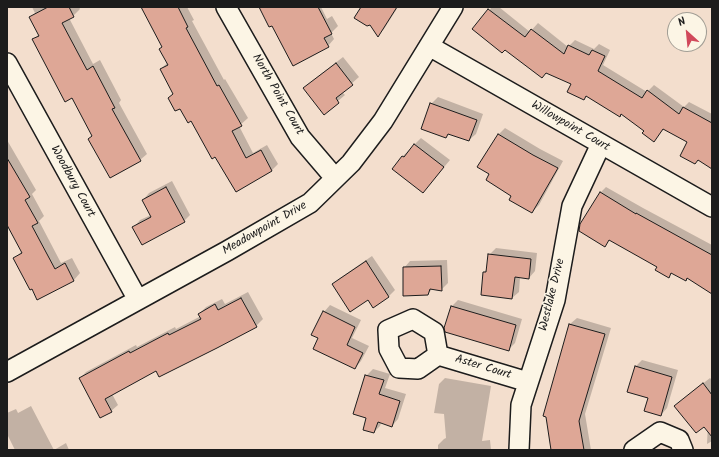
<!DOCTYPE html>
<style>
body{margin:0}
#map{position:relative;width:719px;height:457px;overflow:hidden;background:#f3decd;font-family:Kalam,sans-serif}
canvas{display:block}
.frame{position:absolute;inset:0;border:8px solid #1c1c1c;pointer-events:none}
.north{position:absolute;left:667px;top:12px;width:40px;height:40px;box-sizing:border-box;background:#fcf5e5;border:1px solid #a29e95;border-radius:50%;rotate:333deg;font-size:11px;font-weight:700;line-height:16px;text-align:center;color:#1c1c1c}
.north::after{content:'';display:block;margin:auto;width:14px;height:18px;background:#d1495b;clip-path:polygon(50% 0,100% 100%,50% 72%,0 100%)}
</style>
<div id="map">
<canvas width="719" height="457"></canvas>
<div class="frame"></div>
<div class="north">N</div>
</div>
<script>
const context = document.querySelector('canvas').getContext('2d');
context.lineJoin = 'round';
function fillPath(path, color) {
  context.fillStyle = color;
  context.fill(path, 'evenodd');
}
function toPath(rows) {
  const path = new Path2D();
  for (const r of rows) {
    path.moveTo(r[0], r[1]);
    for (let i = 2; i < r.length; i += 2) path.lineTo(r[i], r[i + 1]);
  }
  return path;
}
function stroke(path, color, width, dash) {
  context.strokeStyle = color;
  context.lineWidth = width;
  context.lineCap = dash ? 'butt' : 'round';
  context.setLineDash(dash || []);
  context.stroke(path);
}
function label(font, color, halo, rows, align = 'center') {
  context.font = font + ' Kalam,sans-serif';
  context.lineWidth = 3;
  context.setLineDash([]);
  context.textBaseline = 'middle';
  context.strokeStyle = halo;
  context.fillStyle = color;
  for (const [text, x, y, turn = 0] of rows) {
    context.save();
    context.translate(x, y);
    context.rotate((+turn || 0) * Math.PI / 180);
    context.textAlign = isNaN(turn) ? turn : align;
    if (halo) context.strokeText(text, 0, 0);
    context.fillText(text, 0, 0);
    context.restore();
  }
}
fillPath(toPath([
 [32,7,79,7,80,9,73,16,69,18,93,64,100,60,121,100,119,103,147,154,140,160,93,135,73,97,34,39,39,34,30,18,35,13],
 [142,7,187,7,194,20,192,21,224,80,225,79,248,118,239,126,253,153,267,145,278,164,272,170,236,191,216,156,192,120,169,98,174,93,161,69,168,62,163,47],
 [261,7,321,7,327,19,332,16,338,26,331,33,334,39,328,46,272,24],
 [362,7,398,7,384,29,378,35],
 [492,7,499,7,530,32,538,23,568,47,575,40,594,49,599,44,610,50,603,65,647,92,654,85,684,107,689,102,712,114,712,167,689,142,664,129,654,140,645,131,622,114,619,116,587,96,584,99,572,84,505,49,474,29],
 [343,57,359,77,342,92,345,95,324,113,311,82],
 [438,97,483,114,476,134,469,140,449,133,446,137,431,104],
 [505,128,540,149,563,161,539,205,532,212,513,196,491,174,479,166,499,134],
 [421,138,450,160,429,185,393,169,403,156],
 [7,140,36,190,32,194,44,216,39,221,61,263,72,258,80,273,74,280,38,299,15,258,22,251,7,223],
 [172,181,190,215,184,221,134,227,140,220,151,215,143,200,149,193],
 [606,187,643,208,712,245,712,293,688,278,686,280,673,272,669,276,658,266,610,239,604,245,600,193],
 [496,248,537,253,535,271,529,278,520,277,519,292,512,298,484,272,487,269,489,255],
 [372,256,395,290,389,296,373,306,368,299,333,284,340,278],
 [447,260,448,283,442,289,433,288,428,294,404,268,410,261],
 [248,292,263,319,256,326,216,348,156,369,112,394,118,405,111,411,80,378,86,372,136,345,137,347,175,327,176,329,201,316,199,314,206,307,222,299,225,304],
 [458,300,522,319,515,343,508,350,452,306],
 [330,305,361,320,352,338,369,346,361,361,355,368,319,338,324,312],
 [577,318,611,328,585,414,591,450,552,450,547,416,570,324],
 [642,360,678,370,667,408,661,415,649,398,635,367],
 [373,369,390,374,385,388,406,394,398,419,392,426,381,423,380,426,374,432,367,418,366,376],
 [445,378,491,386,482,441,490,440,491,450,438,450,438,445,444,439,446,438,444,414,434,413,439,384],
 [710,378,712,380,712,441,707,444,708,423,682,400],
 [31,406,54,450,66,443,69,450,15,450,7,434,7,413,16,409,18,413]
]), '#0003');
const building = toPath([
 [48,7,69,7,74,17,62,23,87,70,93,66,115,108,112,109,141,161,110,178,88,139,92,136,72,98,65,102,32,39,39,36,29,17,48,7],
 [141,7,178,7,188,27,186,28,217,86,219,85,242,126,232,131,246,158,261,150,272,171,236,192,215,157,212,159,191,121,188,123,180,109,175,111,168,98,173,94,160,69,168,65,159,49,162,47,141,7],
 [259,7,318,7,332,34,324,38,329,47,293,66,272,26,269,27,259,7],
 [361,7,397,7,378,37,370,25,367,26,354,18,361,7],
 [488,9,525,37,531,29,564,54,568,45,589,55,592,50,605,56,598,71,642,98,647,90,679,114,683,107,712,123,712,169,698,160,695,164,680,156,687,142,663,129,654,142,642,133,644,131,621,114,620,117,586,96,584,100,567,92,571,84,546,73,542,78,505,50,502,53,472,29,488,9],
 [336,63,353,85,336,98,339,103,324,115,303,88,336,63],
 [430,103,477,120,469,141,448,134,446,138,421,129,430,103],
 [498,134,533,155,558,168,532,213,509,200,511,196,486,180,489,174,477,167,498,134],
 [414,144,444,167,423,193,392,169,402,156,404,157,414,144],
 [7,158,30,197,25,200,38,223,32,226,55,269,65,263,74,281,37,300,32,289,30,290,13,258,22,253,7,225,7,158],
 [166,187,185,222,142,245,132,227,151,217,142,200,166,187],
 [600,192,636,214,636,213,712,255,712,294,687,278,686,281,671,273,669,278,655,270,657,267,609,240,605,247,579,231,580,224,600,192],
 [488,254,531,259,529,279,515,277,512,299,481,295,483,272,486,272,488,254],
 [366,261,389,297,373,308,368,300,350,312,332,284,366,261],
 [441,266,442,291,430,289,428,295,403,296,403,267,441,266],
 [241,298,257,327,217,348,159,377,156,371,105,399,112,412,100,418,79,378,129,351,130,353,168,333,169,335,201,319,198,314,215,304,218,310,241,298],
 [451,306,516,325,509,351,445,332,444,328,451,306],
 [323,311,355,327,347,345,363,353,355,369,313,349,318,338,311,335,323,311],
 [569,324,605,334,579,421,584,450,551,450,546,417,543,416,569,324],
 [635,366,672,377,661,416,644,411,648,398,627,392,635,366],
 [365,375,384,380,379,394,400,401,392,427,378,422,374,433,363,430,366,418,353,414,365,375],
 [703,383,712,395,712,437,704,427,696,433,674,406,703,383]
]);
fillPath(building, '#dea796');
stroke(building, '#1c1c1c', 1);
const street = toPath([
 [226,7,300,137,335,178],
 [429,46,712,207],
 [7,63,138,300],
 [438,355,418,369,399,368,389,349,388,330,413,319,434,332,438,355,528,382],
 [7,372,227,251,310,203,351,163,383,121,453,7],
 [519,450,521,405,555,300,572,206,601,144],
 [634,450,660,432,679,440,683,450]
]);
stroke(street, '#1c1c1c', 22);
stroke(street, '#fcf5e5', 19);
label('12px', '#1c1c1c', '#fcf5e5', [
 ["North Point Court",277,95,60],
 ["Willowpoint Court",570,127,30],
 ["Woodbury Court",72,182,61],
 ["Meadowpoint Drive",265,229,-30],
 ["Westlake Drive",553,295,-76],
 ["Aster Court",483,368,17]
]);
</script>
